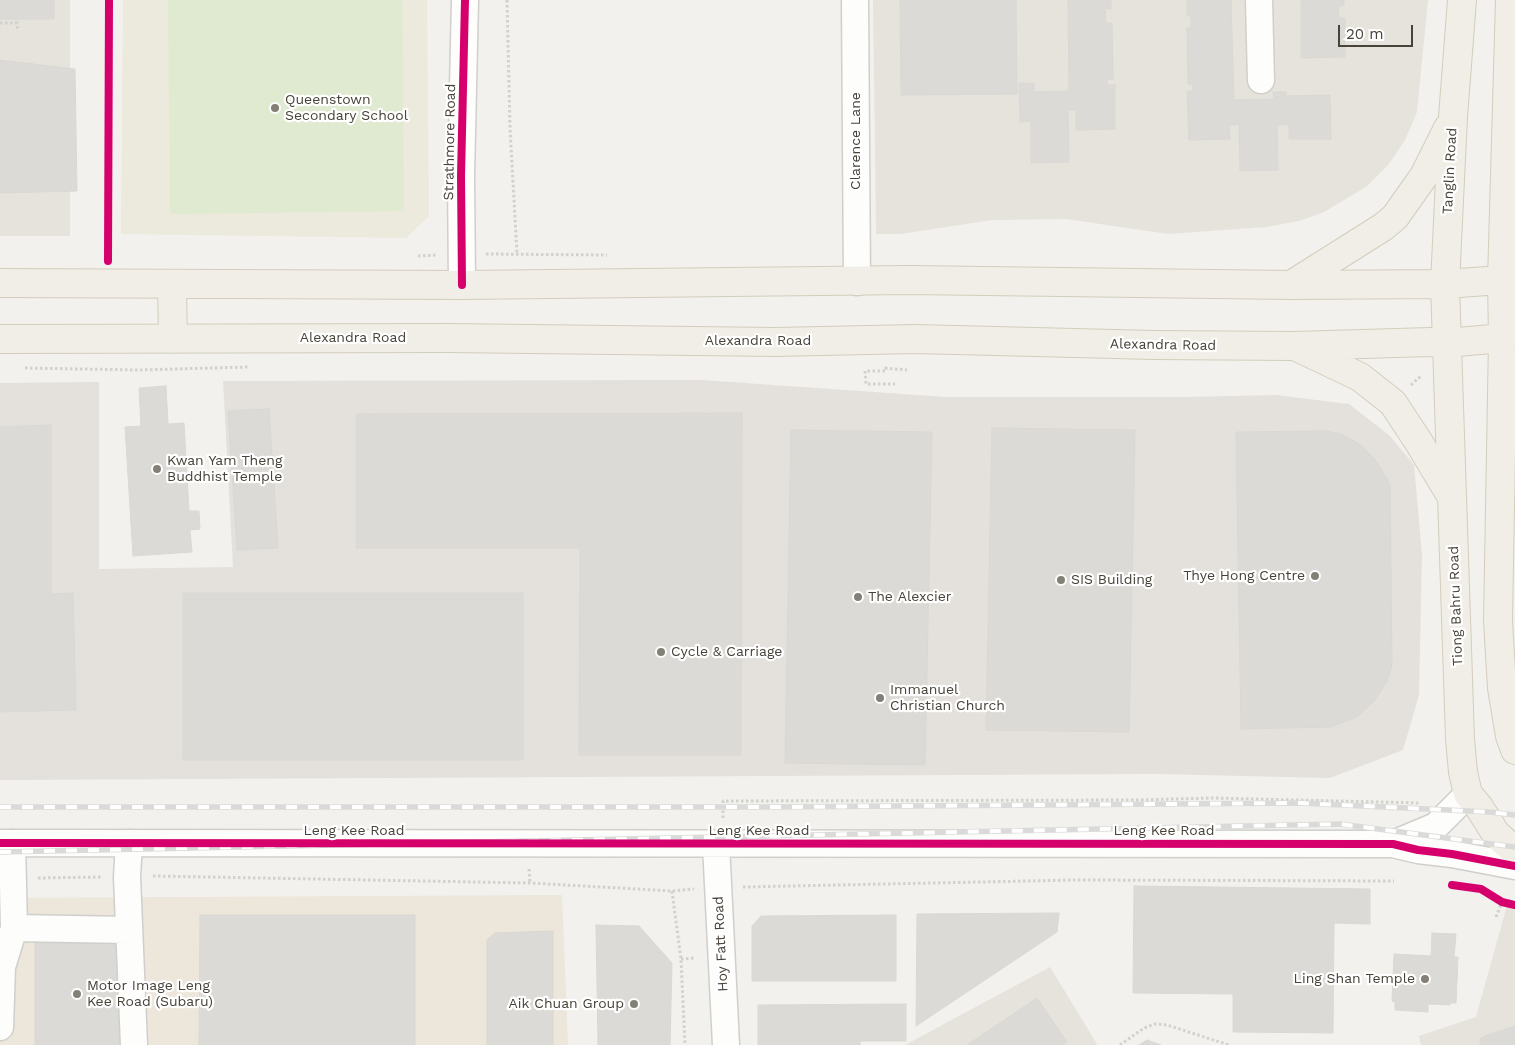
<!DOCTYPE html>
<style>
body{margin:0}
#map{position:relative;width:1515px;height:1045px;overflow:hidden;background:#f2f1ed;font-family:"Work Sans",sans-serif}
canvas{display:block}
.scale{position:absolute;left:1338px;top:25px;width:75px;height:22px;box-sizing:border-box;border:2px solid #484339;border-top:0;padding-left:6px;font-size:15px;line-height:18px;white-space:nowrap;color:#484339;-webkit-text-stroke:4px #fff;paint-order:stroke}
</style>
<div id="map">
<canvas width="1515" height="1045"></canvas>
<div class="scale">20 m</div>
</div>
<script>
const context = document.querySelector('canvas').getContext('2d');
context.lineJoin = 'round';
function fillPath(path, color) {
  context.fillStyle = color;
  context.fill(path, 'evenodd');
}
function toPath(rows) {
  const path = new Path2D();
  for (const r of rows) {
    path.moveTo(r[0], r[1]);
    for (let i = 2; i < r.length; i += 2) path.lineTo(r[i], r[i + 1]);
  }
  return path;
}
function stroke(path, color, width, dash) {
  context.strokeStyle = color;
  context.lineWidth = width;
  context.lineCap = dash ? 'butt' : 'round';
  context.setLineDash(dash || []);
  context.stroke(path);
}
function label(font, color, halo, rows, align = 'center') {
  context.font = font + ' "Work Sans",sans-serif';
  context.lineWidth = 4.5;
  context.setLineDash([]);
  context.textBaseline = 'middle';
  context.strokeStyle = halo;
  context.fillStyle = color;
  for (const [text, x, y, turn = 0] of rows) {
    context.save();
    context.translate(x, y);
    context.rotate((+turn || 0) * Math.PI / 180);
    context.textAlign = isNaN(turn) ? turn : align;
    if (halo) context.strokeText(text, 0, 0);
    context.fillText(text, 0, 0);
    context.restore();
  }
}
fillPath(toPath([
 [0,0,70,0,70,236,0,236],
 [873,0,1428,0,1417,112,1405,140,1389,164,1366,187,1324,212,1299,221,1266,227,1168,234,1066,219,992,220,900,234,876,234],
 [1509,898,1515,902,1515,1045,1421,1045,1419,1036,1476,1017],
 [1050,967,1097,1044,1096,1045,905,1045]
]), '#e5e3dc');
fillPath(toPath([
 [562,895,568,1045,0,1045,0,898]
]), '#ece6db');
fillPath(toPath([
 [702,380,946,397,1185,397,1276,395,1349,404,1390,436,1414,465,1422,555,1419,695,1403,750,1330,778,1156,774,0,780,0,383,99,382,99,569,233,567,223,381]
]), '#e4e1dd');
fillPath(toPath([
 [123,0,427,0,429,216,406,238,121,234]
]), '#ece9dd');
fillPath(toPath([
 [168,0,402,0,404,211,170,214]
]), '#dfead0');
const building = toPath([
 [0,0,54,0,54,19,0,19,0,0],
 [900,0,1016,0,1017,94,901,95,900,0],
 [1068,0,1111,0,1111,9,1105,8,1106,23,1112,23,1113,79,1107,79,1107,85,1115,85,1115,129,1076,130,1076,110,1068,110,1069,162,1031,163,1031,121,1020,122,1019,83,1034,83,1034,92,1069,91,1068,0],
 [1187,0,1231,0,1234,100,1274,99,1273,92,1286,92,1286,96,1330,95,1331,139,1289,139,1289,124,1277,125,1278,170,1240,171,1239,124,1229,125,1230,139,1189,140,1187,91,1193,91,1193,84,1188,84,1187,28,1191,28,1191,16,1187,16,1187,0],
 [1301,0,1344,0,1344,5,1338,6,1339,18,1345,18,1345,57,1301,58,1301,0],
 [0,60,75,69,77,191,0,193,0,60],
 [166,386,168,424,184,423,189,511,199,511,200,529,190,530,192,552,133,556,125,427,141,426,139,388,166,386],
 [269,409,278,548,237,550,228,411,269,409],
 [742,413,741,755,579,755,580,548,356,548,356,414,742,413],
 [51,425,51,594,73,593,76,710,0,712,0,427,51,425],
 [992,428,1135,430,1129,732,986,730,992,428],
 [791,430,932,432,925,765,785,763,791,430],
 [1326,431,1341,434,1361,445,1377,462,1390,485,1392,666,1386,683,1374,701,1357,717,1331,727,1241,729,1236,432,1326,431],
 [183,593,523,593,523,760,183,760,183,593],
 [1134,886,1370,889,1370,924,1334,923,1333,1033,1233,1032,1233,994,1133,993,1134,886],
 [1059,913,1057,932,916,1026,917,914,1059,913],
 [200,915,415,915,415,1045,199,1045,200,915],
 [896,915,896,981,752,981,752,926,761,916,896,915],
 [596,925,639,926,672,963,670,1045,598,1045,596,925],
 [553,931,553,1045,487,1045,487,940,495,933,553,931],
 [1432,933,1456,934,1454,957,1458,957,1456,1003,1450,1003,1450,1005,1428,1004,1428,1012,1395,1010,1395,1002,1392,1001,1394,954,1431,956,1432,933],
 [35,943,119,943,120,1045,35,1045,35,943],
 [1037,998,1067,1042,1063,1045,967,1045,1037,998],
 [906,1004,906,1041,860,1041,860,1045,758,1045,758,1005,906,1004],
 [1515,1026,1515,1045,1480,1045,1480,1039,1485,1036,1515,1026],
 [1147,1040,1161,1045,1139,1045,1147,1040]
]);
fillPath(building, '#dcdad6');
stroke(building, '#dad8d3', 1);
const minor = toPath([
 [855,0,857,282],
 [1259,0,1261,80],
 [462,285,461,176,465,0],
 [0,843,1393,844,1418,850,1452,854,1515,866],
 [129,843,127,877,134,1045],
 [716,844,726,1045],
 [1393,844,1436,826,1468,794],
 [14,928,129,930],
 [0,1027,2,967,14,928,12,843]
]);
const major = toPath([
 [1462,0,1453,117,1445,284,1460,739,1463,772,1468,794,1479,807,1496,834,1515,851],
 [1510,0,1502,280,1503,338,1498,621,1502,688,1510,736,1515,750],
 [0,283,462,285,909,280,1291,285,1445,284,1515,279],
 [172,284,173,339],
 [1291,285,1383,227,1395,217,1424,176,1448,128],
 [0,339,449,338,775,342,915,339,1154,345,1293,346,1431,342,1446,343,1515,337],
 [1299,348,1360,377,1393,403,1418,441,1450,494]
]);
stroke(minor, '#d0cfcb', 29);
stroke(major, '#d3cdbc', 30);
stroke(toPath([
 [507,0,510,128,517,254],
 [0,23,17,23,18,31],
 [486,254,607,255],
 [418,256,437,255],
 [886,367,886,371,865,371,866,384,895,384],
 [25,368,139,370,249,367],
 [885,368,907,370],
 [1411,385,1421,376],
 [723,818,723,801,1137,800,1213,798,1420,803],
 [529,869,530,883],
 [153,876,530,883,672,891,694,889],
 [38,878,102,877],
 [743,887,1076,880,1394,881],
 [672,891,681,959,685,1045],
 [1496,917,1502,902],
 [681,959,695,958],
 [1120,1045,1144,1028,1155,1024,1167,1025,1229,1045]
]), '#d2d1cb', 3, [2.5, 2.5]);
stroke(minor, '#fdfdfc', 26);
stroke(major, '#f0eee6', 28);
const rail = toPath([
 [0,807,776,807,1300,803,1490,812,1515,815],
 [0,852,1340,824,1515,847]
]);
stroke(rail, '#dadad9', 5.5);
stroke(rail, '#fff', 4, [11]);
stroke(toPath([
 [108,261,109,0],
 [462,285,461,176,465,0],
 [0,843,1393,844,1418,850,1452,854,1515,866],
 [1452,885,1481,889,1502,902,1515,905]
]), '#d6006c', 8);
for (const [x, y, r, color] of [
 [275,108,5,"#848078"],
 [157,469,5,"#848078"],
 [1315,576,5,"#848078"],
 [1061,580,5,"#848078"],
 [858,597,5,"#848078"],
 [661,652,5,"#848078"],
 [880,698,5,"#848078"],
 [1425,979,5,"#848078"],
 [77,994,5,"#848078"],
 [634,1004,5,"#848078"]
]) {
  const dot = new Path2D();
  dot.arc(x, y, r, 0, 2 * Math.PI);
  context.fillStyle = color;
  context.fill(dot);
  stroke(dot, '#fff', 2);
}
label('14px', '#484339', '#fff', [
 ["Queenstown",285,100],
 ["Secondary School",285,116],
 ["Kwan Yam Theng",167,461],
 ["Buddhist Temple",167,477],
 ["Thye Hong Centre",1305,576,"right"],
 ["SIS Building",1071,580],
 ["The Alexcier",868,597],
 ["Cycle & Carriage",671,652],
 ["Immanuel",890,690],
 ["Christian Church",890,706],
 ["Ling Shan Temple",1415,979,"right"],
 ["Motor Image Leng",87,986],
 ["Kee Road (Subaru)",87,1002],
 ["Aik Chuan Group",624,1004,"right"]
], 'left');
label('14px', '#484339', '#fff', [
 ["Clarence Lane",856,141,-90],
 ["Strathmore Road",450,142,-89],
 ["Tanglin Road",1450,171,-87],
 ["Alexandra Road",353,338],
 ["Alexandra Road",758,341],
 ["Alexandra Road",1163,345,1],
 ["Tiong Bahru Road",1456,606,-92],
 ["Leng Kee Road",354,831],
 ["Leng Kee Road",759,831],
 ["Leng Kee Road",1164,831],
 ["Hoy Fatt Road",721,944,-93]
]);
</script>
